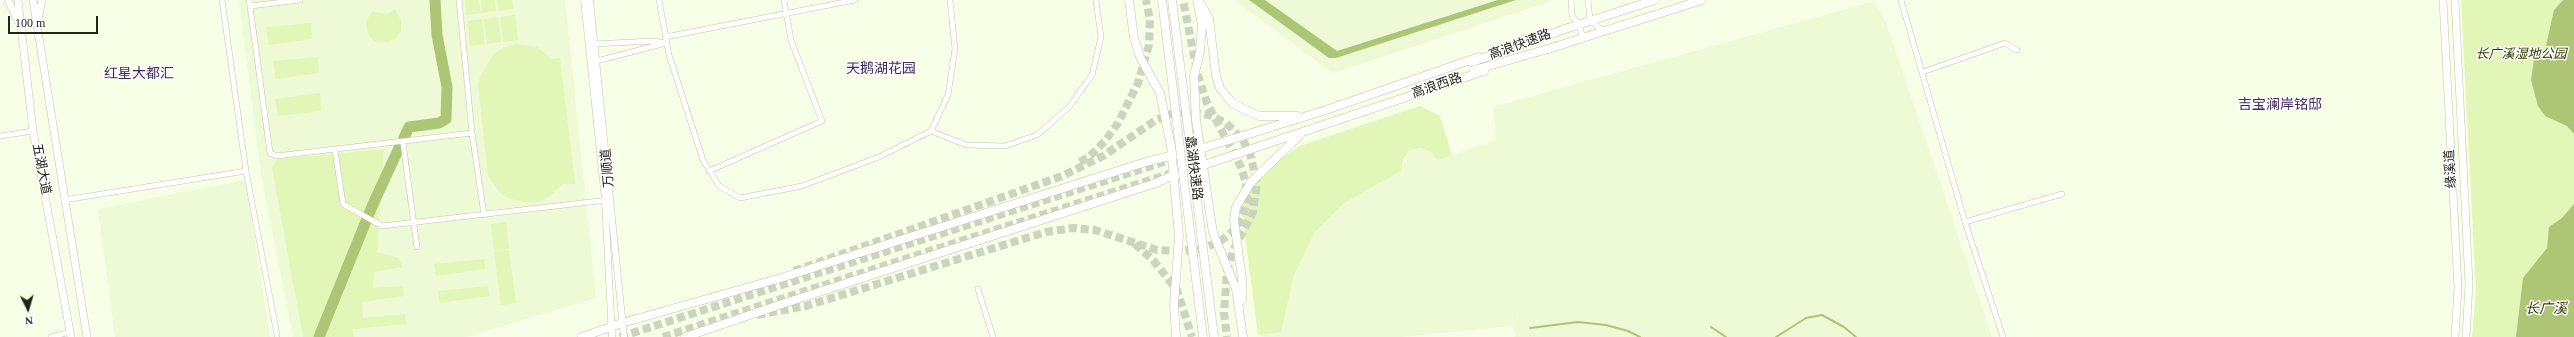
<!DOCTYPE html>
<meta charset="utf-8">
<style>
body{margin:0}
#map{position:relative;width:2574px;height:337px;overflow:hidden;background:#f7ffe7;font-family:"Times New Roman",serif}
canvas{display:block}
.north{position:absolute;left:8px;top:289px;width:40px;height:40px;-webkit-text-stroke:3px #fff;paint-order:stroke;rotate:175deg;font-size:11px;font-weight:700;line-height:16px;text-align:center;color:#22251a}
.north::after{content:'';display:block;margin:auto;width:14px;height:18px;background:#22251a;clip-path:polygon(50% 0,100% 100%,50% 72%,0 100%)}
.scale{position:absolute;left:8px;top:16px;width:90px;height:18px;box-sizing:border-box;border:2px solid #22251a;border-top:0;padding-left:5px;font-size:12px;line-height:14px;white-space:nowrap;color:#22251a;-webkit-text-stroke:3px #fff;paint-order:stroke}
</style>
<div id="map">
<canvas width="2574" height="337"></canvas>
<div class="north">N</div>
<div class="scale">100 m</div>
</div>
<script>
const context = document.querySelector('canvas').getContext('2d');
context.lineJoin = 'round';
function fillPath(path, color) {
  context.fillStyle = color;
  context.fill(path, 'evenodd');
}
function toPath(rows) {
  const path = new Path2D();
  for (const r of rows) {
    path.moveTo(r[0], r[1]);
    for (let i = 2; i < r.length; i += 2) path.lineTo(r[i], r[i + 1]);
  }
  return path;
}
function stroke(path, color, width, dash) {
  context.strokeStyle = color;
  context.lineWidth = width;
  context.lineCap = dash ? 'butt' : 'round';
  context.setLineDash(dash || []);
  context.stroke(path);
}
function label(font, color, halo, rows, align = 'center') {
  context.font = font + ' "Times New Roman","Noto Sans SC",serif';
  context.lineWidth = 3;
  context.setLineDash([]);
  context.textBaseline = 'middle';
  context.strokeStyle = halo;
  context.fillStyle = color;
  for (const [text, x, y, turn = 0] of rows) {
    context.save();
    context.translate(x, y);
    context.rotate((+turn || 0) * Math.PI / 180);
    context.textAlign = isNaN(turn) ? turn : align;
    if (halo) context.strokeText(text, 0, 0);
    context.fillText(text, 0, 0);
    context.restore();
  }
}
fillPath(toPath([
 [239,0,565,0,596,298,466,337,293,337,261,174],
 [1234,0,1555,0,1333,73],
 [1875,1,1887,25,1992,337,1515,337,1511,303,1513,326,1401,337,1263,337,1263,334,1281,332,1294,275,1315,232,1343,204,1401,171,1409,150,1422,148,1432,153,1437,160,1496,140,1493,107],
 [245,180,270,337,115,337,98,209]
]), '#edfad5');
fillPath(toPath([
 [465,0,479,0,481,13,466,15],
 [481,0,495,0,496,11,482,13],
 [497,0,512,0,513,9,499,11],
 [2461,0,2574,0,2574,337,2472,337,2476,291],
 [395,9,401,20,401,31,396,39,388,42,375,42,368,34,366,22,369,16,373,11,386,14],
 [515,15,518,40,503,42,500,17],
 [498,17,501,42,487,44,484,19],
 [482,19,485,44,470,46,467,21],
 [311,23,312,39,269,45,266,27],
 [516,44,537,47,552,59,560,58,575,184,562,184,550,196,538,202,523,202,511,199,501,194,488,176,478,84,481,74,494,54,504,47],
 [318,57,319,73,276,79,273,61],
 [320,93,321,111,278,116,275,99],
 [1420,106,1440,116,1452,155,1437,160,1432,153,1422,148,1409,150,1403,160,1401,171,1343,204,1315,232,1294,275,1281,332,1258,335,1241,205,1251,188,1278,160,1300,146],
 [384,149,377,252,399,258,402,267,374,272,373,288,403,286,404,296,362,302,363,318,405,314,406,324,353,329,354,337,303,337,272,168,277,159],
 [506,222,509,249,494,250,491,224],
 [509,250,516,303,501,305,494,251],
 [484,259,485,269,436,276,434,264],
 [488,286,489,296,440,303,438,291]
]), '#e2f6b8');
fillPath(toPath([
 [1249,0,1265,0,1337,51,1498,0,1516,0,1336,58,1329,58],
 [2563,0,2574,0,2574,134,2567,126,2545,116,2538,106,2531,80,2535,52,2545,50,2554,10],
 [2574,204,2574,337,2516,337,2523,278,2547,248,2549,227,2562,218]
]), '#adc575');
stroke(toPath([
 [1711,327,1726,337],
 [1530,328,1578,322,1606,325,1628,331,1640,337],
 [1776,337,1806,318,1822,315,1844,327,1856,337]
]), '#adc575', 2);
stroke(toPath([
 [404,138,409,127,439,123,446,119,447,87,437,35,435,0],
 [319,337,373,204,399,148]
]), '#adc575', 11);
stroke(toPath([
 [1080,162,1089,157,1105,141,1118,123,1138,83,1149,45,1150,20,1146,0],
 [1135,244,1153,260,1177,290,1192,337],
 [794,271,1062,176,1103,156,1156,120,1174,113,1192,112,1209,115,1226,123,1243,140,1250,154,1257,183,1253,212,1233,251,1227,271,1224,313,1227,337],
 [757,315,806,306,1046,232,1073,228,1095,230,1157,250,1181,251,1201,249,1219,242,1232,232,1242,218,1247,201,1246,183,1241,167,1207,103,1198,76,1183,0],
 [620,337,1173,159],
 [663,337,1169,174]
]), '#ccd3be', 8, [8, 4]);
const minor = toPath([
 [222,0,246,171,277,335],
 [249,0,250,6],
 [300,0,250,6,270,153,276,156,472,133,484,215],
 [459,0,472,133],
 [659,0,669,55,703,160,719,186,740,198,802,186,879,157,931,131,948,95,955,49,950,0],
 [1571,0,1572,16,1579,24,1583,39],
 [1588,0,1590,20,1604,32],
 [1901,0,1965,222,2003,337],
 [665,37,855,0],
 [592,44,654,41,666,43,593,62],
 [1923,72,2005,43,2017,50],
 [931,131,966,145,1005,146,1037,135,1069,107,1092,75,1101,37,1096,0],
 [0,136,33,131],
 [403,143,417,247],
 [335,150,343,204,382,226,608,200],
 [709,171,822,121,791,40,784,0],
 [64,200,246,171],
 [1965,222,2062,194],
 [978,289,993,337],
 [51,337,70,332]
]);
const tertiary = toPath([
 [584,0,605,200,612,337],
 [590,0,624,337]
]);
const secondary = toPath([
 [8,0,18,21],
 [18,0,33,131,71,337],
 [33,0,87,337],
 [2443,0,2458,287,2455,337],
 [2455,0,2469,284,2466,337],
 [38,20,42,0]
]);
const primary = toPath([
 [1129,0,1134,38,1140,57,1160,93,1171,146,1179,236,1174,305,1176,337],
 [1197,0,1202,25,1200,52,1194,76,1196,120,1213,233,1236,289,1243,337],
 [1201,4,1209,19,1216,76,1220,88,1233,104,1259,116,1297,116],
 [1562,30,1655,0],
 [1548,49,1702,0],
 [1242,300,1242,279,1234,220,1236,207,1251,182,1300,135],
 [582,337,622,323,781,278,1149,161,1200,149,1323,111,1479,57],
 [685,337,785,303,1153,184,1174,175,1484,71]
]);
const trunk = toPath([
 [1472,62,1568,28],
 [1474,70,1555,47]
]);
stroke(minor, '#bfc8ac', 6);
stroke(tertiary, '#bfc8ac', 7);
stroke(secondary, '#bfc8ac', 8);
stroke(primary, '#bfc8ac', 9);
stroke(trunk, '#bfc8ac', 9);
stroke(minor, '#fff', 5);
stroke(tertiary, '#fff', 6);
stroke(secondary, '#fff', 7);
stroke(primary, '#fff', 8);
stroke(trunk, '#fff', 8);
const trunkBridge = toPath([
 [1162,0,1203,337],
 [1172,0,1214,337]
]);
stroke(trunkBridge, '#bfc8ac', 9, []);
stroke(trunkBridge, '#fff', 8);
label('13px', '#22251a', '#fff', [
 ["高浪快速路",1520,45,-20],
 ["高浪西路",1437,86,-19],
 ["万顺道",608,168,-95],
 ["蠡湖快速路",1193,168,83],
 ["五湖大道",41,169,79],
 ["缘溪道",2451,169,-93]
]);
label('italic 13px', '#2f3c00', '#fff', [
 ["长广溪湿地公园",2521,55]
]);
label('14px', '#422862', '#fff', [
 ["天鹅湖花园",881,69],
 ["红星大都汇",139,74],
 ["吉宝澜岸铭邸",2280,105]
]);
label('italic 14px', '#303e00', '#fff', [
 ["长广溪",2546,309]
]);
</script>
